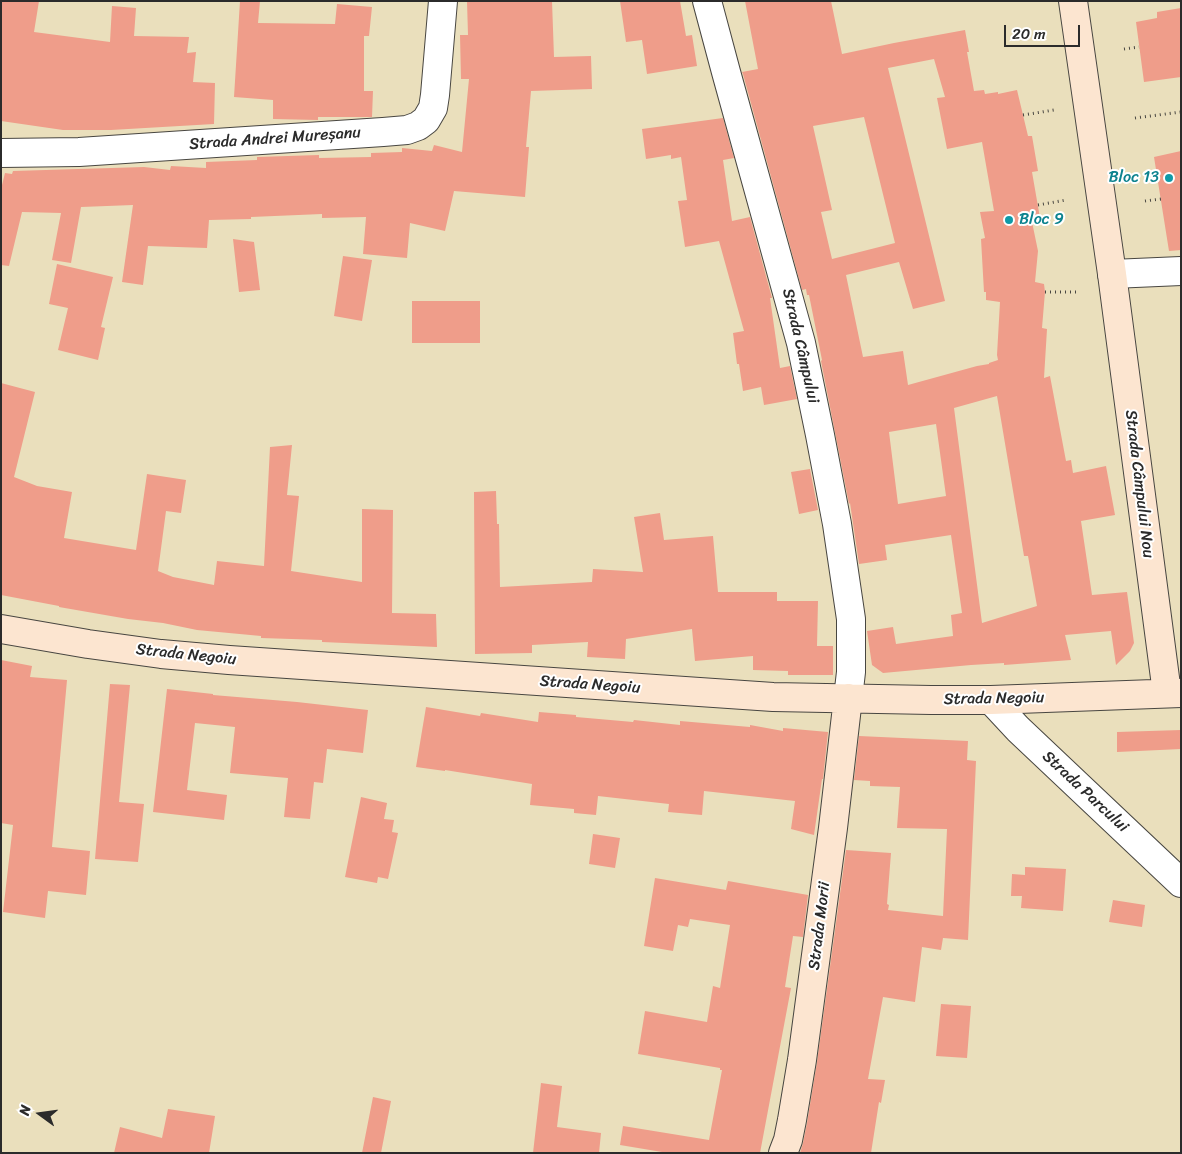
<!DOCTYPE html>
<meta charset="utf-8">
<style>
body{margin:0}
#map{position:relative;width:1182px;height:1154px;overflow:hidden;background:#eadfbc;font-family:Sriracha,sans-serif}
canvas{display:block}
.frame{position:absolute;inset:0;border:2px solid #2b2b2b;pointer-events:none}
.north{position:absolute;left:15px;top:1089px;width:50px;height:50px;-webkit-text-stroke:4px #fff;paint-order:stroke;rotate:284deg;font-size:14px;font-weight:700;line-height:20px;text-align:center;color:#2b2b2b}
.north::after{content:'';display:block;margin:auto;width:18px;height:22px;background:#2b2b2b;clip-path:polygon(50% 0,100% 100%,50% 72%,0 100%)}
.scale{position:absolute;left:1004px;top:25px;width:76px;height:22px;box-sizing:border-box;border:2px solid #2b2b2b;border-top:0;padding-left:6px;font-size:15px;line-height:18px;white-space:nowrap;color:#2b2b2b;-webkit-text-stroke:4px #fff;paint-order:stroke}
</style>
<div id="map">
<canvas width="1182" height="1154"></canvas>
<div class="frame"></div>
<div class="north">N</div>
<div class="scale">20 m</div>
</div>
<script>
const context = document.querySelector('canvas').getContext('2d');
context.lineJoin = 'round';
function fillPath(path, color) {
  context.fillStyle = color;
  context.fill(path, 'evenodd');
}
function toPath(rows) {
  const path = new Path2D();
  for (const r of rows) {
    path.moveTo(r[0], r[1]);
    for (let i = 2; i < r.length; i += 2) path.lineTo(r[i], r[i + 1]);
  }
  return path;
}
function stroke(path, color, width, dash) {
  context.strokeStyle = color;
  context.lineWidth = width;
  context.lineCap = dash ? 'butt' : 'round';
  context.setLineDash(dash || []);
  context.stroke(path);
}
function label(font, color, halo, rows, align = 'center') {
  context.font = font + ' Sriracha,sans-serif';
  context.lineWidth = 4;
  context.setLineDash([]);
  context.textBaseline = 'middle';
  context.strokeStyle = halo;
  context.fillStyle = color;
  for (const [text, x, y, turn = 0] of rows) {
    context.save();
    context.translate(x, y);
    context.rotate((+turn || 0) * Math.PI / 180);
    context.textAlign = isNaN(turn) ? turn : align;
    if (halo) context.strokeText(text, 0, 0);
    context.fillText(text, 0, 0);
    context.restore();
  }
}
fillPath(toPath([
 [1,1,39,1,34,32,110,42,112,6,136,8,134,36,189,37,187,53,196,52,193,82,215,83,214,124,111,130,63,130,1,121],
 [240,1,260,1,258,23,335,24,337,4,372,7,369,36,364,36,364,91,373,91,372,117,318,117,318,120,273,119,273,100,234,97],
 [467,1,552,1,554,57,591,56,592,89,531,91,526,147,529,147,525,197,454,191,445,231,410,223,407,258,363,254,366,217,322,218,322,214,251,217,251,219,209,220,207,248,148,246,143,285,122,282,133,205,81,207,71,263,52,260,61,213,22,212,9,266,1,265,1,189,5,173,12,174,13,171,144,167,170,170,171,166,206,168,206,162,257,160,257,157,319,155,319,158,371,157,371,153,402,152,402,148,432,151,434,145,462,152,469,79,461,79,460,35,468,35],
 [620,1,680,1,686,36,692,35,697,66,647,74,642,40,626,42],
 [745,1,831,1,842,54,894,43,965,30,969,52,967,52,974,91,984,90,985,94,998,92,998,94,1017,90,1028,136,1032,136,1038,171,1032,172,1040,218,1032,222,1038,251,1035,282,1044,284,1045,292,1042,328,1047,329,1044,378,1050,376,1066,461,1071,460,1073,473,1106,466,1115,515,1081,521,1092,595,1127,592,1134,643,1130,651,1116,665,1111,631,1065,635,1071,660,1004,665,1004,663,971,665,883,673,872,665,867,631,893,627,896,644,953,636,951,615,962,613,951,535,885,545,887,560,859,564,850,503,849,504,821,361,822,360,809,295,807,295,806,289,802,290,743,74,742,72,758,69],
 [934,59,945,97,937,98,947,149,982,142,994,211,980,212,985,238,981,239,984,292,986,292,986,300,1000,302,997,355,998,360,989,363,989,364,977,366,908,385,903,351,863,357,846,275,899,262,913,309,945,301,888,68],
 [864,117,895,243,832,259,821,212,832,210,813,126],
 [997,396,1024,556,1028,556,1037,606,982,623,954,408],
 [936,424,946,496,898,504,889,432],
 [1181,8,1181,77,1144,82,1136,22,1157,18,1157,12],
 [723,118,734,158,723,160,732,221,750,217,772,298,770,298,780,368,790,366,797,399,764,405,761,387,743,391,739,364,737,364,733,333,744,331,719,241,685,247,678,201,687,200,681,157,671,159,671,155,646,159,642,129],
 [1181,151,1181,250,1169,251,1154,157],
 [233,239,254,242,260,290,239,292],
 [343,256,372,260,362,321,334,316],
 [57,264,113,277,101,327,105,328,98,360,58,350,68,308,49,304],
 [412,301,480,301,480,343,412,343],
 [1,383,35,392,14,477,37,486,72,492,64,538,136,550,147,474,186,480,181,513,166,511,158,571,173,577,214,585,217,561,264,566,270,447,292,445,287,495,299,496,291,571,362,582,362,509,393,510,392,613,436,614,437,647,322,642,322,640,261,638,261,636,197,630,163,623,128,619,59,607,59,606,1,595],
 [810,469,818,510,799,514,791,472],
 [496,491,497,524,499,524,500,587,592,582,593,569,643,572,634,517,660,513,664,540,713,536,718,592,777,592,777,601,818,601,817,646,833,646,833,675,788,675,788,671,753,670,753,656,695,661,692,629,626,639,625,659,587,657,588,642,532,645,532,653,475,654,474,492],
 [1,660,32,666,30,677,67,680,52,847,90,851,86,895,48,891,45,918,3,912,13,825,1,823],
 [110,684,130,685,119,802,144,804,138,862,95,859],
 [167,689,213,694,213,695,297,702,368,710,363,753,327,749,323,783,314,782,310,819,284,817,288,778,230,773,235,727,195,723,187,790,227,795,224,820,153,812],
 [426,707,480,716,481,713,538,722,539,712,576,715,576,717,633,722,634,720,680,725,680,721,750,727,750,725,783,731,783,728,828,732,823,779,822,779,814,835,791,829,795,801,704,791,702,815,668,812,669,804,598,796,596,815,574,813,574,809,530,805,532,784,445,770,445,771,416,767],
 [1181,730,1181,749,1117,752,1117,732],
 [859,736,968,741,967,760,976,761,968,940,943,938,941,950,922,947,915,1002,883,997,868,1079,885,1080,881,1103,879,1102,871,1153,800,1153,803,1143,807,1123,817,1062,846,850,891,853,887,904,889,905,888,910,943,916,947,829,897,828,900,787,870,786,870,781,854,780],
 [361,797,387,803,384,819,394,820,392,832,398,833,388,879,378,877,377,883,345,877],
 [593,834,620,838,615,868,589,864],
 [1025,867,1066,869,1063,911,1021,908,1022,896,1011,896,1012,874,1025,875],
 [655,878,726,890,728,881,808,895,803,937,793,936,785,987,791,988,760,1153,668,1153,620,1145,623,1126,709,1140,722,1070,720,1070,720,1068,638,1054,645,1011,707,1022,713,986,720,988,730,925,690,919,688,927,678,925,673,951,644,946],
 [1113,900,1145,905,1142,927,1109,922],
 [941,1004,971,1006,967,1058,936,1056],
 [541,1083,562,1086,557,1127,601,1133,599,1153,533,1153],
 [373,1097,391,1101,381,1153,362,1153],
 [168,1109,215,1116,209,1153,114,1153,120,1127,162,1138]
]), '#ef9d8a');
const street = toPath([
 [707,1,726,72,801,343,820,435,837,524,851,619,851,672,848,698],
 [1,153,79,152,383,132,407,130,418,126,426,120,433,108,435,95,443,1],
 [1112,274,1181,271],
 [991,700,1018,729,1181,883]
]);
const secondary = toPath([
 [1073,1,1112,274,1167,693],
 [1,629,88,644,161,654,229,660,773,697,931,700,991,700,1181,693],
 [783,1153,788,1140,792,1120,802,1060,833,828,848,698]
]);
stroke(street, '#484641', 30);
stroke(secondary, '#484641', 30);
stroke(toPath([
 [1124,49,1139,47],
 [1023,115,1054,110],
 [1135,118,1181,112],
 [1145,201,1161,199],
 [1038,205,1066,200],
 [1045,292,1080,292]
]), '#484641', 3, [1, 4]);
stroke(street, '#fff', 28);
stroke(secondary, '#fce5d0', 28);
for (const [x, y, r, color] of [
 [1169,178,5,"#0f9aa8"],
 [1009,220,5,"#0f9aa8"]
]) {
  const dot = new Path2D();
  dot.arc(x, y, r, 0, 2 * Math.PI);
  context.fillStyle = color;
  context.fill(dot);
  stroke(dot, '#fff', 2);
}
label('16px', '#2b2b2b', '#fff', [
 ["Strada Andrei Mureșanu",275,139,-4],
 ["Strada Câmpului",800,346,77],
 ["Strada Câmpului Nou",1139,484,83],
 ["Strada Negoiu",186,655,6],
 ["Strada Negoiu",590,685,4],
 ["Strada Negoiu",994,699,-1],
 ["Strada Parcului",1085,792,43],
 ["Strada Morii",820,926,-83]
]);
label('16px', '#0d838f', '#fff', [
 ["Bloc 13",1159,178],
 ["Bloc 9",1019,220,"left"]
], 'right');
</script>
